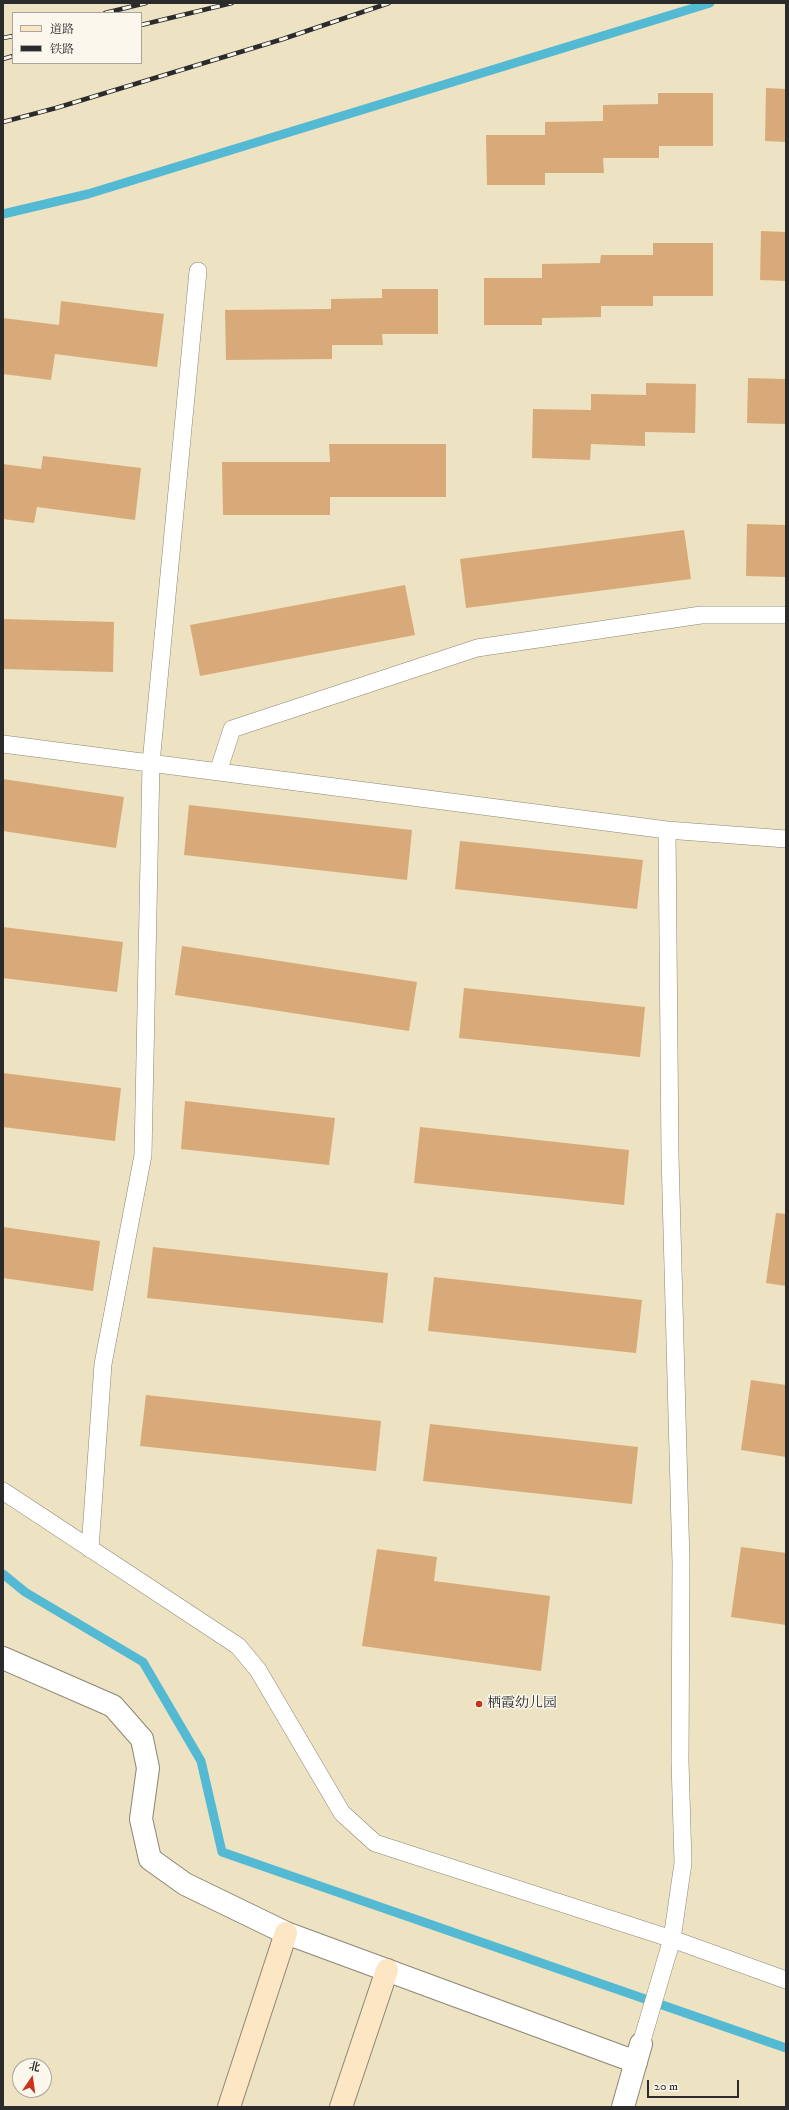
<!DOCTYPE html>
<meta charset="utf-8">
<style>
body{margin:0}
#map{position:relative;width:789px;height:2110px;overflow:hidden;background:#ede2c1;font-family:"IM FELL DW Pica","Noto Serif SC",serif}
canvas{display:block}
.frame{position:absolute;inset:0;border:4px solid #2b2b2b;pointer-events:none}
.legend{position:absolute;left:12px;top:12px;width:130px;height:52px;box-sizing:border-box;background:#fbf7ec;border:1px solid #a8a59f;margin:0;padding:5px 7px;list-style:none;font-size:12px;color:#2b2b2b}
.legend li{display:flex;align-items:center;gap:8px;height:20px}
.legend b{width:20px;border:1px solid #a8a59f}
.north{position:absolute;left:12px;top:2058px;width:40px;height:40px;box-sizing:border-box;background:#fbf7ec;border:1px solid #a8a59f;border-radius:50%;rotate:13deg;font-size:11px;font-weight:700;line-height:16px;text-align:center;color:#2b2b2b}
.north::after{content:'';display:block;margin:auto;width:14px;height:18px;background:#c8321e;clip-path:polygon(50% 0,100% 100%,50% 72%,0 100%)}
.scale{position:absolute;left:647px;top:2080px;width:92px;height:18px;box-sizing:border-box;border:2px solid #2b2b2b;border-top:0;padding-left:5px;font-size:12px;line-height:14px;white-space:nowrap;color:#2b2b2b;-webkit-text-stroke:3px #fbf7ec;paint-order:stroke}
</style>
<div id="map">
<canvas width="789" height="2110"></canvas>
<div class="frame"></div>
<ul class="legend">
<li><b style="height:5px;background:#fce6c4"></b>道路</li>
<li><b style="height:5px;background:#2b2b2b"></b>铁路</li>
</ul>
<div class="north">北</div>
<div class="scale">20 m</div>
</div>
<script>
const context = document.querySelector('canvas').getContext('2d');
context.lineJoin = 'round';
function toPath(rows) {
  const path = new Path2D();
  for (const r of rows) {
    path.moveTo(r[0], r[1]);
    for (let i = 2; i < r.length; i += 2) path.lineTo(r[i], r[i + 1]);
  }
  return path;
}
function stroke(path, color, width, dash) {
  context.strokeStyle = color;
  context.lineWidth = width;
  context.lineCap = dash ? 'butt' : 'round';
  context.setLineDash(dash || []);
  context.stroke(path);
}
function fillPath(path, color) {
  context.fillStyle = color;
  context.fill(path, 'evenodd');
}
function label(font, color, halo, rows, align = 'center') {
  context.font = font + ' "IM FELL DW Pica","Noto Serif SC",serif';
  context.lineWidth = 3;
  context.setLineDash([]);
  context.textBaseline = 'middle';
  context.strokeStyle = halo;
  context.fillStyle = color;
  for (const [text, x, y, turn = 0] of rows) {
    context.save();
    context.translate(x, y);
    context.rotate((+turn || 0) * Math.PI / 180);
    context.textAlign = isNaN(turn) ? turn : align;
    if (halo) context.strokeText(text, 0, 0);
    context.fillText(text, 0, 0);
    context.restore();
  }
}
stroke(toPath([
 [3,214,88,194,710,3],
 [3,1574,25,1592,143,1662,201,1761,222,1852,786,2048]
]), '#54b9d2', 9);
fillPath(toPath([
 [766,88,786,89,786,142,765,141],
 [658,93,713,93,713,146,659,146,659,158,603,158,604,173,545,173,545,185,487,185,486,135,545,135,545,122,603,121,603,105,658,104],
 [761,231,786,232,786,281,760,280],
 [653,243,713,243,713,296,653,296,653,306,601,306,601,317,542,318,542,325,484,325,484,278,542,278,542,264,600,263,601,255,653,255],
 [382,289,438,289,438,334,382,334,383,345,332,345,332,359,226,360,225,310,331,309,331,299,382,298],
 [61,301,164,314,157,367,55,354,51,380,3,374,3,318,59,325],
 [748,378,786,379,786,424,747,423],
 [646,383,696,384,695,433,645,432,645,446,591,444,590,460,532,458,533,409,591,410,591,394,646,395],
 [329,444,446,444,446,497,330,497,330,515,223,515,222,462,330,462],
 [43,456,141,468,135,520,37,507,34,523,3,519,3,464,41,469],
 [747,524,786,525,786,577,746,576],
 [684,530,691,579,466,608,460,559],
 [405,585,415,635,200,676,190,625],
 [3,619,114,622,113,672,3,669],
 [3,779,124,797,116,848,3,831],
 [189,805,412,830,407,880,184,855],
 [460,841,643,860,637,909,455,889],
 [3,927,123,942,117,992,3,978],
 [182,946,417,982,409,1031,175,995],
 [464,988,645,1007,640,1057,459,1038],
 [3,1073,121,1088,115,1141,3,1127],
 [185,1101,335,1118,329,1165,181,1149],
 [420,1127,629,1150,624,1205,414,1183],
 [776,1213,786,1214,786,1286,766,1283],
 [3,1227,100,1241,93,1291,3,1278],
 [153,1247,388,1273,383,1323,147,1298],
 [434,1277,642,1300,636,1353,428,1331],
 [751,1380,786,1385,786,1457,741,1450],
 [146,1395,381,1421,376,1471,140,1446],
 [430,1424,638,1447,632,1504,423,1481],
 [741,1547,786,1553,786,1625,731,1617],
 [377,1549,437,1557,434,1581,550,1596,541,1671,362,1646]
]), '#d8aa79');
const service = toPath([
 [3,744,667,830,786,839],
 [218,772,232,729,477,648,701,615,786,615],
 [3,1491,238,1646,258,1670,342,1813,375,1843,672,1939,786,1980],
 [90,1549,103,1364,143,1155,151,763,198,271],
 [641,2044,672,1939,683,1863,680,1761,681,1563,670,1156,667,830]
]);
const minor = toPath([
 [3,1658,113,1706,142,1739,148,1768,141,1819,150,1859,185,1884,286,1933,636,2062]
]);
const tertiary = toPath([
 [623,2107,641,2044]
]);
const secondary = toPath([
 [229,2107,286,1933],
 [341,2107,387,1970]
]);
stroke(service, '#8c8676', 18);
stroke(minor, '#8c8676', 24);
stroke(tertiary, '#8c8676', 24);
stroke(secondary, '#8c8676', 24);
stroke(service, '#fff', 17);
stroke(minor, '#fff', 22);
stroke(tertiary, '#fff', 22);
stroke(secondary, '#fce6c4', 22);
const rail = toPath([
 [105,13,146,3],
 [141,25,232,3],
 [3,38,13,36],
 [3,59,13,56],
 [3,122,56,108,283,39,389,3]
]);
stroke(rail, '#2b2b2b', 4.5);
stroke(rail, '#fbf7ec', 3, [9]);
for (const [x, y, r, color] of [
 [479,1704,4,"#c8321e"]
]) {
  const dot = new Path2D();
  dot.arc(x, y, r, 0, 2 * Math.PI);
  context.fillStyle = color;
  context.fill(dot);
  stroke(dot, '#fbf7ec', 1.5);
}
label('14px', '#2b2b2b', '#fbf7ec', [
 ["栖霞幼儿园",487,1704]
], 'left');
</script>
